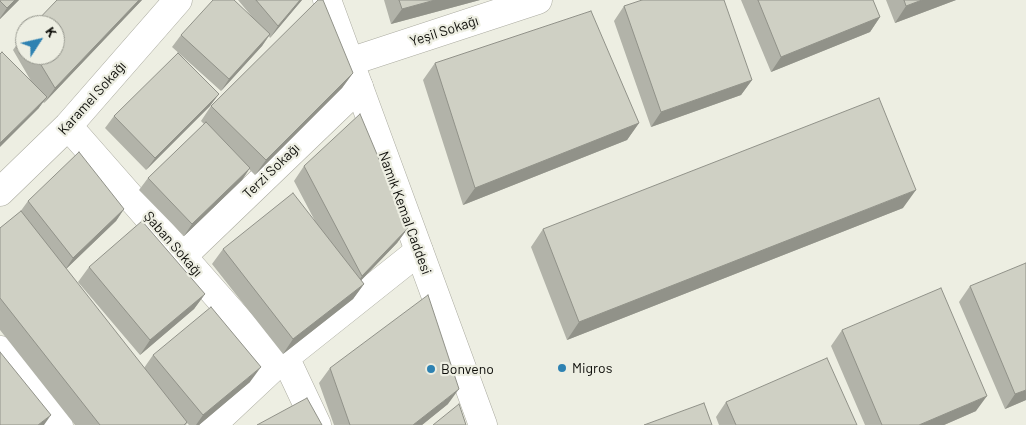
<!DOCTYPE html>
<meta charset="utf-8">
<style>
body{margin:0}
#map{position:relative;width:1026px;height:425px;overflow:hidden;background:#edeee2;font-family:Barlow,sans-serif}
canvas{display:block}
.north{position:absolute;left:15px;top:15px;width:50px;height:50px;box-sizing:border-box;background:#edeee2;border:1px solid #93948b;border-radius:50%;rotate:55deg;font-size:14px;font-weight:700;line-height:20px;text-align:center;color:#0d0d09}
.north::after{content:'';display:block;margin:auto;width:18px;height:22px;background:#2e82b2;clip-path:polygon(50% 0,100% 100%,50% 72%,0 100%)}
</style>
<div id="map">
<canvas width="1026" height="425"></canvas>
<div class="north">K</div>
</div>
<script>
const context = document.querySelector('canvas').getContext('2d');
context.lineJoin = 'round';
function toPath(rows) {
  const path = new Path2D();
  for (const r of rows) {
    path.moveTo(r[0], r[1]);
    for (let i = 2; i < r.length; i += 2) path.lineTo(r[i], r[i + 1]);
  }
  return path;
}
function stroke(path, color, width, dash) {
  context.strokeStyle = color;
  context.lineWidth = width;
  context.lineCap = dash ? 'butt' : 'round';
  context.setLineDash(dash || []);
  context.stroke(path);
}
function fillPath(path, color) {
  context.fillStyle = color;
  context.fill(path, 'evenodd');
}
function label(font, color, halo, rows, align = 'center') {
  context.font = font + ' Barlow,sans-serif';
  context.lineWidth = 4.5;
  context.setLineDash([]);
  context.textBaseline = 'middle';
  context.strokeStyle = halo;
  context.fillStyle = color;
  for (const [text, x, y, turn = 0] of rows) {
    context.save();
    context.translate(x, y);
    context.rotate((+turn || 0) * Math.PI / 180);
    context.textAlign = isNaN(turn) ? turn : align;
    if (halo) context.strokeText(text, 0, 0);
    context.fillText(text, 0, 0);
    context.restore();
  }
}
const minor = toPath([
 [349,62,538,0],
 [68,126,277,364],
 [0,192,68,126,178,0],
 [183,256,359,87],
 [0,350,59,425],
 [285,357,317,425],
 [212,425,277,364,419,251]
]);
const secondary = toPath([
 [327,0,483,425]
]);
stroke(minor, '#ababa0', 29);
stroke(secondary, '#ababa0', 29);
stroke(minor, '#fff', 28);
stroke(secondary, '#fff', 28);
fillPath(toPath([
 [0,0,19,0,0,19],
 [57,0,142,0,44,103,43,102,38,109,31,81,13,50,25,33,25,55,55,55],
 [238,0,302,0,270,38,269,36,262,46,221,91,172,47,181,35,253,18],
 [384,0,480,0,391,24],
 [741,0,873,0,880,17,870,32,771,72],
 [886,0,956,0,895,23],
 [624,6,752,80,741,95,651,127,614,21],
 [435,63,639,123,627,140,463,205,423,80],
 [353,73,342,88,255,175,249,169,242,180,184,236,139,190,148,178,204,124,201,121,211,106],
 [210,106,146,170,105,128,114,116],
 [304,166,408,228,397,243,361,280,364,284,353,299,283,354,212,264,223,249,315,221,294,181],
 [28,201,124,209,116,221,66,269,144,368,153,355,250,382,199,425,189,425,187,423,186,425,75,425,0,330,0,228,20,212],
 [903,208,567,340,531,247,543,229],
 [89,267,205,294,194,309,140,355,78,282],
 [970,286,1026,400,1005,409,959,302],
 [842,330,976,411,944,425,865,425,831,346],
 [330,368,448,404,422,425,334,425,319,383],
 [726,402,857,425,719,425,716,417]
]), '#b2b3a9');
fillPath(toPath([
 [15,0,19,0,0,19,0,18,7,8],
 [139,0,142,0,44,103,55,88],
 [300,0,302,0,270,38,278,26],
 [435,0,480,0,391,24,402,9],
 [922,0,956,0,895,23,906,6],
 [880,17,870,32,771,72,781,57],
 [270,34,262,46,221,91,229,79],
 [353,73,342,88,255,175,266,160],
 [752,80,741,95,651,127,661,112],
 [219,94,210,106,146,170,155,158],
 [47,97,38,109,0,147,0,143],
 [639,123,627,140,463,205,475,188],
 [250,168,242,180,184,236,192,224],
 [916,190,903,208,567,340,579,322],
 [124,209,116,221,65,270,73,258],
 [408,228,397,243,351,291,362,276],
 [364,284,353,299,283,354,293,339],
 [205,294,194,309,140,355,150,340],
 [261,367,250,382,199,425,196,425,203,415],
 [459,389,448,404,422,425,413,425],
 [1026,390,1026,400,1005,409,1015,394],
 [987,396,976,411,944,425,919,425],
 [51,415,44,425,38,425]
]), '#919289');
const building = toPath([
 [0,0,15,0,7,8,0,1,0,0],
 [57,0,139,0,55,88,35,55,55,55,55,25,33,25,57,0],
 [213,0,234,0,270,34,229,79,181,35,213,0],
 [256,0,300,0,278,26,256,0],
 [318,0,323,0,353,73,266,160,211,106,318,0],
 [399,0,435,0,402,9,399,0],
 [642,0,724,0,752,80,661,112,624,6,642,0],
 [758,0,873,0,880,17,781,57,758,0],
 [904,0,922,0,906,6,904,0],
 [591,11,639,123,475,188,435,63,591,11],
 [2,52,47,97,0,143,0,54,2,52],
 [178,53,219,94,155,158,114,116,178,53],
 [879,98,916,190,579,322,543,229,879,98],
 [360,114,408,228,362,276,304,166,360,114],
 [206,122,250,168,192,224,148,178,206,122],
 [79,152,124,209,73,258,28,201,79,152],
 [293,193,364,284,293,339,223,249,293,193],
 [21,211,187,422,184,425,100,425,0,298,0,228,21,211],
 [142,221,205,294,150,340,89,267,142,221],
 [1026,263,1026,390,1015,394,970,286,1026,263],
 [941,288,987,396,919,425,882,425,842,330,941,288],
 [428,295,459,389,413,425,350,425,330,368,428,295],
 [211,307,261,367,203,415,153,355,211,307],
 [0,352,51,415,38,425,0,425,0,352],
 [827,358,857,425,736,425,726,402,827,358],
 [307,398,322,425,257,425,307,398],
 [704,403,712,425,644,425,704,403],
 [459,404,466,425,433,425,459,404]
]);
fillPath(building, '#cfd0c4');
stroke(building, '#919289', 1);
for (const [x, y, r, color] of [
 [562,368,5,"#2e82b2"],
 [431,369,5,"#2e82b2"]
]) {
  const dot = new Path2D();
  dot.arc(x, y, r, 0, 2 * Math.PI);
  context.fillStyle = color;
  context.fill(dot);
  stroke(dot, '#edeee2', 2);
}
label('14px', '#0d0d09', '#edeee2', [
 ["Yeşil Sokağı",444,31,-18],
 ["Karamel Sokağı",92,98,-48],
 ["Terzi Sokağı",271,171,-44],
 ["Namık Kemal Caddesi",405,213,70],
 ["Şaban Sokağı",173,244,49]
]);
label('14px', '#0d0d09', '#edeee2', [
 ["Migros",572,368],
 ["Bonveno",441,369]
], 'left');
</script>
